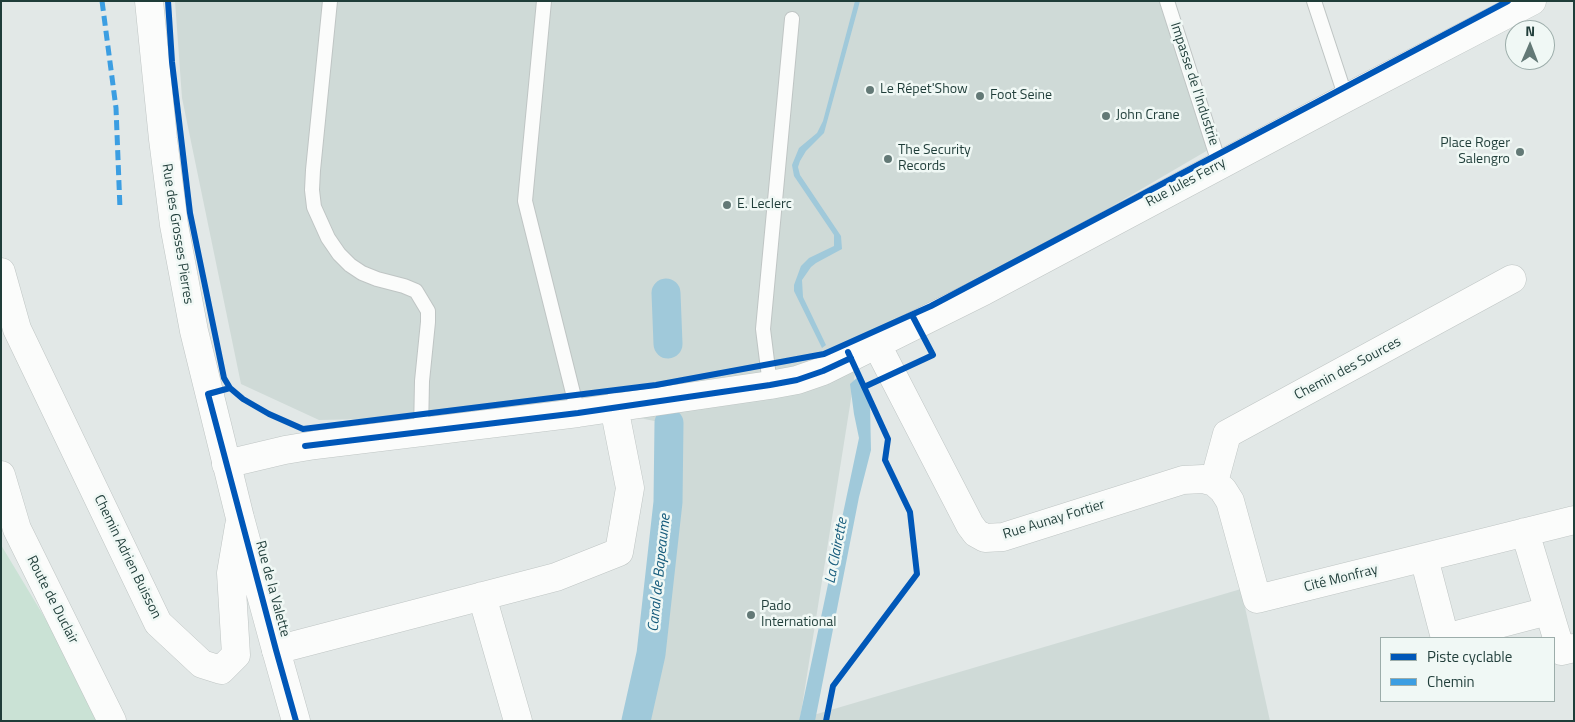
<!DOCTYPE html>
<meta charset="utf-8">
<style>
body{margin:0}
#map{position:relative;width:1575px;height:722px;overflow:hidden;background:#e2e8e7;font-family:"Titillium Web",sans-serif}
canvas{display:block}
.frame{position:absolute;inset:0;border:2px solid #1f3d39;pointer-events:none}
.legend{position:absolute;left:1380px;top:637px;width:175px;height:65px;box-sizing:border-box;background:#f0f8f5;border:1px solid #9cadaa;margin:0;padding:6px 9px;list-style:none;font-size:15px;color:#1f3d39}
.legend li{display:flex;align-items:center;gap:10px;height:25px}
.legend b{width:25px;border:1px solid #9cadaa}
.north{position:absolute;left:1505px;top:20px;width:50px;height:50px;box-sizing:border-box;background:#f0f8f5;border:1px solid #9cadaa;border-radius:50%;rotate:1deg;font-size:14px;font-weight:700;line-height:20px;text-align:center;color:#1f3d39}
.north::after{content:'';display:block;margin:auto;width:18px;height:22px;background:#637976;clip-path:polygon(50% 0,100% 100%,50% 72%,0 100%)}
</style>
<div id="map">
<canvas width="1575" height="722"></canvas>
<div class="frame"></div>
<ul class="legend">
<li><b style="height:6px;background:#0057b8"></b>Piste cyclable</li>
<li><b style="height:6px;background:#3c9ee2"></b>Chemin</li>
</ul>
<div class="north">N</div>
</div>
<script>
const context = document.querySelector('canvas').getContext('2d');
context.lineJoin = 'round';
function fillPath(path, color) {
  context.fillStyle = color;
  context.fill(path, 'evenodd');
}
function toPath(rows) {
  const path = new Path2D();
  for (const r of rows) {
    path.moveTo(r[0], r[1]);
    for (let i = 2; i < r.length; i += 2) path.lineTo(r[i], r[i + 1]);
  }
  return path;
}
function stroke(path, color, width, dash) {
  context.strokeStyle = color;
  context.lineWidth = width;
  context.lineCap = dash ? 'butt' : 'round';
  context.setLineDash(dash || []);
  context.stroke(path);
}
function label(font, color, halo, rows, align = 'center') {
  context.font = font + ' "Titillium Web",sans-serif';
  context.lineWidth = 5;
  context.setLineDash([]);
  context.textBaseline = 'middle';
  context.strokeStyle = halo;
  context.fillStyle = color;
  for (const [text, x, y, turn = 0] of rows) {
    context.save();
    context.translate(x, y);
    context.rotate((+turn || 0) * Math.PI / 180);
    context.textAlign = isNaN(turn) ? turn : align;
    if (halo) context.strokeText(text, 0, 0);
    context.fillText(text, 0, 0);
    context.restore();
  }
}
fillPath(toPath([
 [175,1,1173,1,1220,143,858,355,800,719,1241,589,1270,721,636,721,651,654,668,502,669,424,615,413,319,420,241,384,182,98]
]), '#cfdad7');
fillPath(toPath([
 [1,545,84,683,117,721,1,721]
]), '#cae2d5');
fillPath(toPath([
 [855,1,860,1,824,133,806,151,800,161,798,167,800,175,841,236,842,249,816,263,811,267,802,280,803,297,826,345,822,348,794,291,794,285,801,266,809,258,834,246,834,235,794,176,792,165,799,148,817,133,823,121],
 [859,376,870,405,871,450,859,497,815,721,799,721,859,438,854,414,850,384]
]), '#a0c9da');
stroke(toPath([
 [666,293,668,344],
 [636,721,651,654,668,502,669,423]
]), '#a0c9da', 29);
const service = toPath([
 [330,1,313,170,312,190,314,207,328,238,339,254,350,265,362,273,377,279,404,286,416,291,428,311,428,322,422,381,421,432],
 [544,1,525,201,578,413],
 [1167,1,1220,166],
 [1314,1,1346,98],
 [770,385,763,329,792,19]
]);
const minor = toPath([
 [877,345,970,525,976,533,985,538,1003,537,1183,480,1203,479,1214,482,1223,490,1230,501,1257,599,1574,520],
 [226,464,285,450,315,445,578,413,770,385,797,380,823,371,984,291,1346,98,1532,1],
 [1214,482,1227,434,1512,279],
 [1525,532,1561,651,1574,648],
 [1424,558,1445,638,1548,611],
 [482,596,518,721],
 [276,650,556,577,619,552,630,488,614,407]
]);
const tertiary = toPath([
 [149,1,163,139,174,225,194,331,240,518,276,650,296,721],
 [1,272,17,329,158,623,202,664,221,670,236,655,231,573,239,526],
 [1,475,17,529,112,721]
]);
stroke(service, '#bfc5c4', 16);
stroke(minor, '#bfc5c4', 29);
stroke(tertiary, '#bfc5c4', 29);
stroke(service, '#fbfcfb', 14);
stroke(minor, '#fbfcfb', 28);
stroke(tertiary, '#fbfcfb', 28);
stroke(toPath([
 [102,1,116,108,120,209]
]), '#3c9ee2', 5, [10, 5]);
stroke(toPath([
 [168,1,172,62,190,213,224,378,230,388,243,399,269,414,303,429,656,385,824,354,931,306,1508,1],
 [864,387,933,355,912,315],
 [230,388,208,394,276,650,296,721],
 [305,446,578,413,770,385,797,380,823,371,851,358],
 [826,721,833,686,917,574,910,512,885,460,888,439,848,352]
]), '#0057b8', 6);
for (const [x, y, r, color] of [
 [870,90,5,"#637976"],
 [980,96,5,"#637976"],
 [1106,116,5,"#637976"],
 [1520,152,5,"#637976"],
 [888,159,5,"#637976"],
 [727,205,5,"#637976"],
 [751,615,5,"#637976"]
]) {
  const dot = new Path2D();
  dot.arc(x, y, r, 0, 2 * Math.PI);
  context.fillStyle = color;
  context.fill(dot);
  stroke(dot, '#f0f8f5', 2);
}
label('14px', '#1f3d39', '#f0f8f5', [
 ["Impasse de l'Industrie",1194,84,72],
 ["Rue Jules Ferry",1186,183,-28],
 ["Rue des Grosses Pierres",177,234,81],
 ["Chemin des Sources",1348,369,-28],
 ["Rue Aunay Fortier",1054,520,-17],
 ["Chemin Adrien Buisson",127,557,64],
 ["Cité Monfray",1341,579,-14],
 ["Rue de la Valette",272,589,75],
 ["Route de Duclair",52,600,63]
]);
label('14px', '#1f3d39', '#f0f8f5', [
 ["Le Répet'Show",880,90],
 ["Foot Seine",990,96],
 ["John Crane",1116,116],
 ["Place Roger",1510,144,"right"],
 ["Salengro",1510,160,"right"],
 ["The Security",898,151],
 ["Records",898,167],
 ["E. Leclerc",737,205],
 ["Pado",761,607],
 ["International",761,623]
], 'left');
label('italic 15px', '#165c7c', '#f0f8f5', [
 ["La Clairette",837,551,-79],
 ["Canal de Bapeaume",660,573,-84]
]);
</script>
